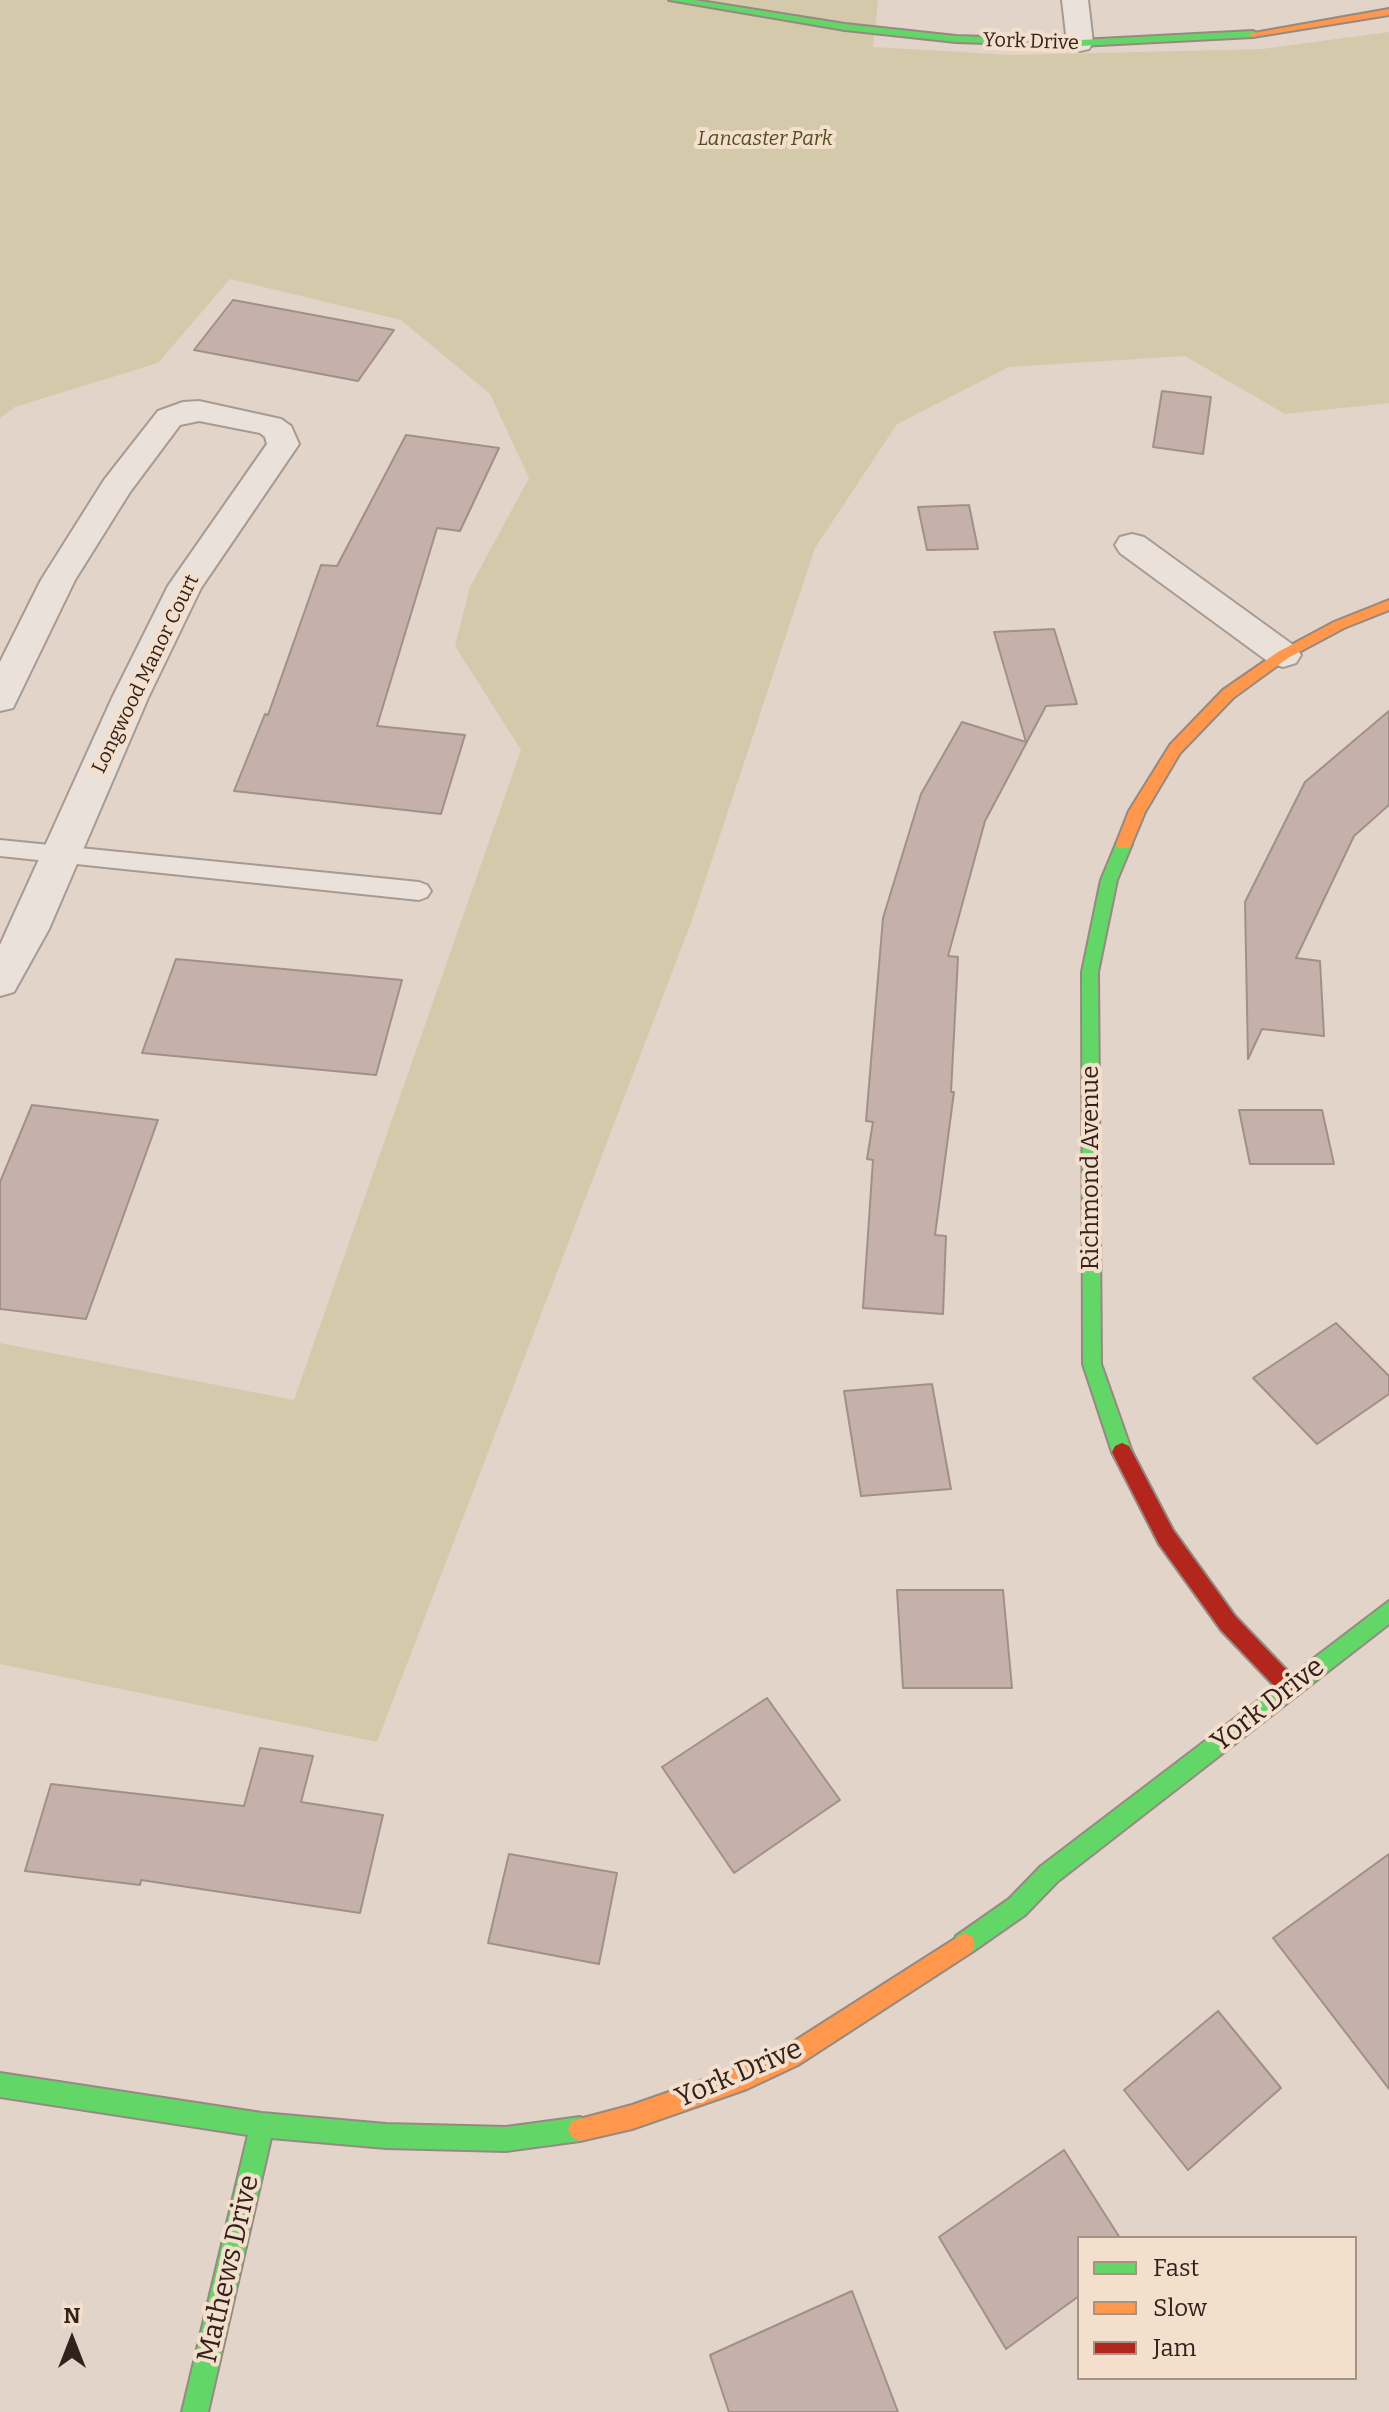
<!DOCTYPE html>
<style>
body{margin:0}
#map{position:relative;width:1389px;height:2412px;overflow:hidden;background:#e2d4c8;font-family:Bitter,serif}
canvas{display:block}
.legend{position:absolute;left:1077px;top:2236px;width:280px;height:144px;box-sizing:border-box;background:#f4dfcd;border:2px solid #a79386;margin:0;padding:10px 14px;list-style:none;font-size:24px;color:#33211c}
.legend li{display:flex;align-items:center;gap:16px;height:40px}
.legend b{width:40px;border:2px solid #a79386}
.north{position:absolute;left:32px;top:2300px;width:80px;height:80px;-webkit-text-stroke:6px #f4dfcd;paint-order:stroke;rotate:0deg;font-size:22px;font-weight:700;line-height:32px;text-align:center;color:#33211c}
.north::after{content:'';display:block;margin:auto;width:28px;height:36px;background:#33211c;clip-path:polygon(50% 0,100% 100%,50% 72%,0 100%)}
</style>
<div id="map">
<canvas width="1389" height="2412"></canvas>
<ul class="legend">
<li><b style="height:10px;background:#63d668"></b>Fast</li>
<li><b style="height:10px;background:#ff974d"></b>Slow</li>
<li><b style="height:10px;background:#b3261e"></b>Jam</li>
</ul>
<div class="north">N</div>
</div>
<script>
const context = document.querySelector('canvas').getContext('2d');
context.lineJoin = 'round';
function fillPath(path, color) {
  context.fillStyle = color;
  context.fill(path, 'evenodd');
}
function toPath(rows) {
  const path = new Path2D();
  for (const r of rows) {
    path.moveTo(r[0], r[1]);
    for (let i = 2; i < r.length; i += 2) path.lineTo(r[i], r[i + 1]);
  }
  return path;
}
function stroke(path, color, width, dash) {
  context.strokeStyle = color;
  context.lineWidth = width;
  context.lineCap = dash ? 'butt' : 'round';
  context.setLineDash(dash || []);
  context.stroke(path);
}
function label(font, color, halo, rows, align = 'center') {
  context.font = font + ' Bitter,serif';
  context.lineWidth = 8;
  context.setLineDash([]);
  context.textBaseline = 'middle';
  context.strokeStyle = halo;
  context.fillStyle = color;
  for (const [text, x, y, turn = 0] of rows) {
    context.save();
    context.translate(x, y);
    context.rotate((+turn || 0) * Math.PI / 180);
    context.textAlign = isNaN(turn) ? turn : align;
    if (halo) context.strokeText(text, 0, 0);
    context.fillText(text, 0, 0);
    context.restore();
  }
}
fillPath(toPath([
 [0,0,878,0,873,47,1014,55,1262,49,1389,32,1389,403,1285,414,1185,356,1009,367,897,424,815,548,691,923,377,1742,0,1664,0,1343,294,1400,521,750,455,646,470,587,529,478,490,394,401,320,230,279,158,363,15,407,0,418]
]), '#d4caab');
const building = toPath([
 [233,300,394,330,358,381,194,350,233,300],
 [1162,391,1211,397,1203,454,1153,447,1162,391],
 [406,435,499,448,460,531,437,528,377,726,465,735,441,814,234,791,265,714,268,715,321,565,337,566,406,435],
 [969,505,978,549,927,550,918,507,969,505],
 [1054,629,1077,704,1046,706,985,821,948,956,958,957,951,1092,954,1092,935,1235,946,1236,943,1314,863,1308,873,1160,867,1159,873,1122,866,1121,883,918,921,794,962,722,1026,742,994,632,1054,629],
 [1389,711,1389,805,1354,836,1296,958,1320,961,1324,1036,1262,1029,1248,1059,1245,902,1305,782,1389,711],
 [176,959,402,980,376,1075,142,1053,176,959],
 [32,1105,158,1120,86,1319,0,1309,0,1182,32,1105],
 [1239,1110,1322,1110,1334,1164,1250,1164,1239,1110],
 [1336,1323,1389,1376,1389,1394,1317,1444,1253,1378,1336,1323],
 [932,1384,951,1489,861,1496,844,1391,932,1384],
 [897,1590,1003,1590,1012,1688,903,1688,897,1590],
 [767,1698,840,1800,734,1873,662,1767,767,1698],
 [260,1748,313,1756,301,1802,383,1815,360,1913,141,1880,140,1885,25,1871,51,1784,244,1806,260,1748],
 [509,1854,617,1873,599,1964,488,1943,509,1854],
 [1389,1854,1389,2089,1273,1938,1389,1854],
 [1218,2011,1281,2088,1188,2170,1124,2090,1218,2011],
 [1064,2150,1120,2238,1079,2238,1079,2296,1006,2349,939,2237,1064,2150],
 [852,2291,898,2412,729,2412,710,2355,852,2291]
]);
fillPath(building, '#c5b1a9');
stroke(building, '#a19088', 2);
const lane = toPath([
 [0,840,419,882,427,885,431,891,427,897,419,900,0,856,0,840]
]);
const street = toPath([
 [1062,0,1088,0,1093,43,1089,49,1080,51,1071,49,1067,43,1062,0],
 [199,401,281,419,291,426,299,444,201,588,148,698,49,929,14,992,0,996,0,945,112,698,168,586,267,444,265,437,260,433,199,421,180,425,130,492,75,580,13,708,0,711,0,662,41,580,104,480,158,411,183,402,199,401],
 [1132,534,1144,537,1296,647,1301,655,1296,663,1283,667,1270,663,1120,553,1115,545,1120,537,1132,534]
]);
const fast = toPath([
 [669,0,694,0,845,24,956,36,1080,40,1253,31,1258,34,1253,37,1080,46,956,42,845,30,669,0],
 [1124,838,1132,844,1117,880,1098,972,1101,1364,1132,1452,1129,1458,1122,1461,1115,1458,1112,1452,1083,1364,1082,972,1101,880,1116,844,1124,838],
 [1389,1601,1389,1624,1057,1882,1025,1915,972,1952,964,1955,956,1952,953,1944,956,1936,1009,1899,1041,1866,1389,1601],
 [0,2073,262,2113,386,2124,506,2127,580,2117,588,2121,592,2129,588,2137,580,2141,506,2151,386,2148,271,2138,208,2412,182,2412,248,2135,0,2097,0,2073]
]);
const slow = toPath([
 [1389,9,1389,15,1253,37,1248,34,1389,9],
 [1389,600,1389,610,1344,628,1288,658,1233,698,1180,753,1145,812,1130,848,1118,848,1116,844,1129,811,1170,745,1223,690,1278,652,1334,622,1389,600],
 [964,1933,972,1936,975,1944,972,1952,798,2065,747,2089,632,2129,580,2141,572,2137,568,2129,572,2121,632,2105,743,2066,782,2049,964,1933]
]);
const jam = toPath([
 [1122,1443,1129,1446,1173,1530,1235,1616,1297,1681,1301,1688,1297,1695,1290,1698,1283,1695,1221,1630,1159,1544,1112,1452,1115,1446,1122,1443]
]);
stroke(lane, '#a69a92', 4);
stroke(street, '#a69a92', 4);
stroke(fast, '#968982', 4);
stroke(slow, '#968982', 4);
stroke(jam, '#968982', 4);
fillPath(lane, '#eae1da');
fillPath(street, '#eae1da');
fillPath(fast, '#63d668');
fillPath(slow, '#ff974d');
fillPath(jam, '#b3261e');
label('20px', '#33211c', '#f4dfcd', [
 ["York Drive",1031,42,2],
 ["Longwood Manor Court",146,674,-64]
]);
label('italic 20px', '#4f4f23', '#f4dfcd', [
 ["Lancaster Park",765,139]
]);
label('24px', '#33211c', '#f4dfcd', [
 ["Richmond Avenue",1091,1168,-90]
]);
label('28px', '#33211c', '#f4dfcd', [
 ["York Drive",1268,1705,-38],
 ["York Drive",739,2074,-23],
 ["Mathews Drive",229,2269,-77]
]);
</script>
